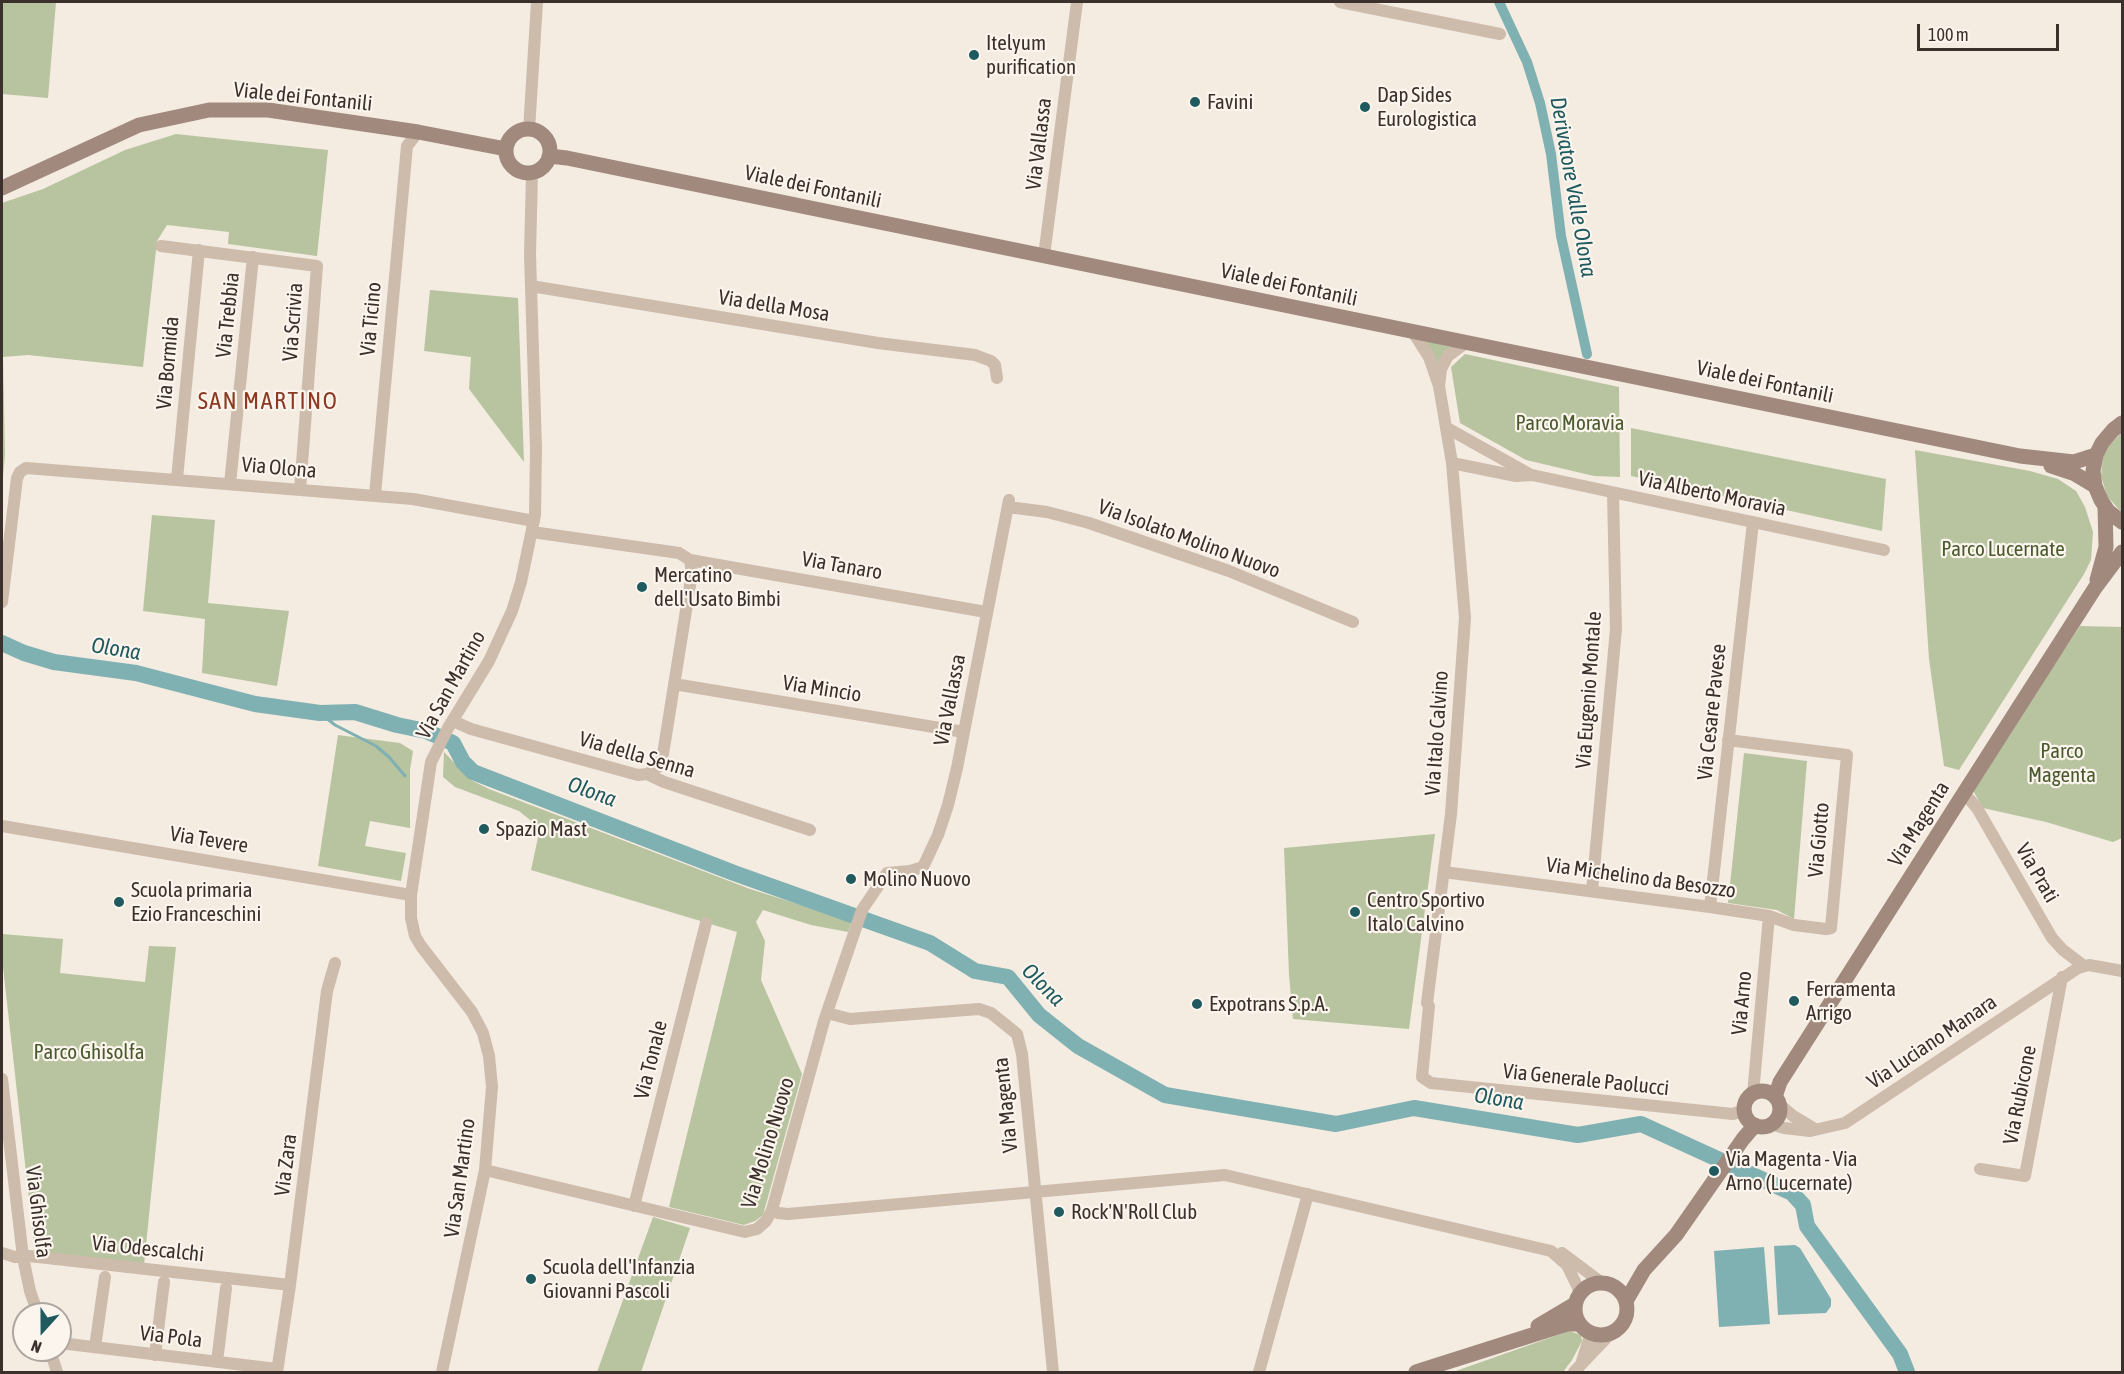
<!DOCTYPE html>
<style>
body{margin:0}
#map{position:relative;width:2124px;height:1374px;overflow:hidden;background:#f4ebe1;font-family:"Asap Condensed",sans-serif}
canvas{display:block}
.frame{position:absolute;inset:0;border:3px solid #3b302b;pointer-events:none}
.north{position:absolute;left:12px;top:1302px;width:60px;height:60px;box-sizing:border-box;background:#fbf5ee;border:2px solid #aea6a0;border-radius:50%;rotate:201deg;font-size:16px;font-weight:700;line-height:24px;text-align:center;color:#3b302b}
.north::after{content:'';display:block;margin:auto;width:21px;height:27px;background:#1f5a5e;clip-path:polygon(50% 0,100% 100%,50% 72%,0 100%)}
.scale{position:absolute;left:1917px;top:24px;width:142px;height:27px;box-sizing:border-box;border:3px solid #3b302b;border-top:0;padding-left:8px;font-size:18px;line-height:21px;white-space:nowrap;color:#3b302b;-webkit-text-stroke:4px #fbf5ee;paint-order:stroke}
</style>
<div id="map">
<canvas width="2124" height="1374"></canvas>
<div class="frame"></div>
<div class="north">N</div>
<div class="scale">100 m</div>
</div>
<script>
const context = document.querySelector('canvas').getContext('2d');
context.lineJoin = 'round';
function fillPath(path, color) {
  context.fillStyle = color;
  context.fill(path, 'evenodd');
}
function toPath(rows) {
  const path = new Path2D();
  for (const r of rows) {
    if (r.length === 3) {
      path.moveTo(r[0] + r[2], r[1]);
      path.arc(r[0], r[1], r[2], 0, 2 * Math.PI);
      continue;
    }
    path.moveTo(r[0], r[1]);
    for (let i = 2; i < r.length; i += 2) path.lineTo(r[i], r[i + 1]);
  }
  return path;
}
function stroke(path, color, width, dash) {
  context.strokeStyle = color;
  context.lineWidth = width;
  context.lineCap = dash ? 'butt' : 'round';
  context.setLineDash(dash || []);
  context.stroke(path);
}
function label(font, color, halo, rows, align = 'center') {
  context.font = font + ' "Asap Condensed",sans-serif';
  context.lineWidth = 4.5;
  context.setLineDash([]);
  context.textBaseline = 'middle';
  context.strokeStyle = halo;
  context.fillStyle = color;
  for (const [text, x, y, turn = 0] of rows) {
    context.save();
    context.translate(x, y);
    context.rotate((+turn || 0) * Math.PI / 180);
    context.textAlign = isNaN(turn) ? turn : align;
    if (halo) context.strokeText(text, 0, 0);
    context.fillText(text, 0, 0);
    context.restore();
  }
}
fillPath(toPath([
 [2,2,56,2,48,98,2,94],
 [176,134,328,150,317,256,228,244,229,232,167,225,157,241,143,367,28,355,3,357,5,455,2,487,2,203,43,189,125,150],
 [430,290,518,298,524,462,469,389,471,357,424,351],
 [1424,340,1451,347,1444,352,1436,369],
 [1465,354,1619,387,1620,477,1594,476,1526,460,1460,423,1451,367],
 [1631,428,1886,479,1882,531,1631,476],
 [2122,432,2122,513,2107,496,2101,476,2103,457,2108,447],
 [1915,450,2030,471,2058,479,2076,491,2085,507,2093,532,2091,560,2084,574,1959,770,1944,766,1929,659],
 [152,515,215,520,208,603,289,611,277,686,202,673,205,619,143,611],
 [2080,626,2122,627,2122,838,2113,842,2046,822,1983,808,1972,789],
 [338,735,400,743,413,751,410,770,410,828,370,821,365,846,406,853,401,881,318,866],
 [444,752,471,780,489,789,750,889,852,921,848,932,811,925,763,910,756,922,765,941,761,980,802,1074,763,1215,755,1221,744,1225,669,1207,737,932,531,870,540,828,519,811,455,787,443,777],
 [1744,753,1807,761,1794,919,1777,910,1728,903],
 [1435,834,1409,1029,1293,1019,1289,975,1284,848],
 [2,934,63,939,60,973,145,982,149,946,176,947,144,1265,42,1252,34,1244,2,958],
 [653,1217,690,1228,641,1372,597,1372],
 [1569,1331,1581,1335,1582,1341,1572,1360,1563,1372,1453,1372]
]), '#b8c4a0');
fillPath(toPath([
 [1795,1245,1800,1248,1831,1299,1831,1306,1826,1313,1778,1315,1774,1246],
 [1764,1247,1770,1324,1719,1327,1714,1251]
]), '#7fb0b2');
stroke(toPath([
 [320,713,335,725,376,746,389,757,405,776]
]), '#7fb0b2', 3);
stroke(toPath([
 [1499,2,1527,62,1540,103,1551,154,1561,236,1587,354]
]), '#7fb0b2', 10);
stroke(toPath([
 [2,643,24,653,54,662,136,673,255,704,320,713,355,712,397,725,426,731,453,743,463,762,473,772,734,873,930,943,975,971,1008,977,1039,1015,1078,1046,1165,1095,1336,1124,1414,1108,1578,1135,1641,1124,1792,1193,1803,1205,1807,1226,1900,1354,1907,1372]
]), '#7fb0b2', 16);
stroke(toPath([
 [1340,2,1500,34],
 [529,130,537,2],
 [161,246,317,266,300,490],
 [1044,256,1077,2],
 [531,286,878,343,975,355,991,361,995,365,997,378],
 [1413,332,1429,357,1439,386,1441,369,1448,356,1467,342],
 [1439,386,1452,463,1465,618,1451,814,1427,1003,1429,1006,1422,1077,1431,1083,1733,1114,1744,1110],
 [1447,428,1531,475],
 [1452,463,1516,476,1532,475,1884,550],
 [177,479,199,250],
 [230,484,253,257],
 [375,495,407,146,418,132],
 [1008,508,1016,508,1047,512,1089,523,1229,571,1353,622],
 [532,532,679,553,690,560,692,573,663,754,658,767,647,774],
 [690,560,986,612],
 [2,602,17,478,20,472,26,468,413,499,534,521],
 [674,684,964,732],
 [453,721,471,729,638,775,647,774,664,782,810,830],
 [1964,793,1977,808,2052,938,2063,950,2084,966],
 [2,826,411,895],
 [1444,872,1710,907,1769,916,1794,925,1826,929,1831,928,1847,755,1728,740],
 [1592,891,1616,629,1613,493],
 [1710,907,1753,522],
 [827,1013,850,1019,979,1009,991,1013,1017,1034,1022,1054,1053,1372],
 [2,1079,23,1257,30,1291,38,1314],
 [1753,1094,1769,916],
 [1779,1104,1793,1116,1813,1128],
 [1771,1124,1784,1128,1810,1131,1845,1123,2078,968,2089,965,2122,971],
 [1980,1169,2025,1176,2062,977],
 [485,1170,745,1232,757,1229,766,1221,772,1210,824,1021,862,910,887,873,910,871,923,867,938,835,948,805,957,768,1009,500],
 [634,1206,706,923],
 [772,1210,778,1213,788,1214,1225,1175,1551,1251,1567,1265,1580,1292],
 [2,1253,15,1257,29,1256,290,1285],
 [1562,1253,1602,1283],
 [60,1343,277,1369],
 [95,1347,105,1277],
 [50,1350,57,1372],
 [155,1355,164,1282],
 [1582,1361,1591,1333],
 [217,1362,226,1288],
 [277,1372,290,1285,327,991,335,963],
 [442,1372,485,1170,492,1087,489,1056,483,1033,472,1012,421,946,415,936,411,918,411,895,431,762,448,728,489,661,512,611,521,582,535,515,536,448,530,254,532,173],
 [1259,1372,1308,1194],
 [1574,1372,1612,1332]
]), '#cdbbac', 12);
stroke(toPath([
 [528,151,22],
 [549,156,567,158,2020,456,2074,462,2096,455],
 [2,188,139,125,209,110,268,110,418,132,506,149],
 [2122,423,2113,430,2102,443,2096,455,2093,471,2095,486,2101,500,2108,511,2122,522],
 [2051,466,2075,474,2095,486],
 [2097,580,2106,547,2105,507],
 [1762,1109,18],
 [1775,1097,1780,1082,1964,793,2095,588,2122,552],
 [1601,1309,26],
 [1626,1301,1644,1270,1676,1235,1743,1139,1755,1125],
 [1538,1326,1575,1304],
 [1416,1372,1567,1324,1580,1324]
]), '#a18a7d', 15);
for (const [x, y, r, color] of [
 [974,55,6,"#1f5a5e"],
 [1195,102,6,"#1f5a5e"],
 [1365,107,6,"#1f5a5e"],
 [642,587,6,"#1f5a5e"],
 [484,829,6,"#1f5a5e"],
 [851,879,6,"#1f5a5e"],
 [119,902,6,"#1f5a5e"],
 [1355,912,6,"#1f5a5e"],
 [1794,1001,6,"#1f5a5e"],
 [1197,1004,6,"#1f5a5e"],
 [1714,1171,6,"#1f5a5e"],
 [1059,1212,6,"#1f5a5e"],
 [531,1279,6,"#1f5a5e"]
]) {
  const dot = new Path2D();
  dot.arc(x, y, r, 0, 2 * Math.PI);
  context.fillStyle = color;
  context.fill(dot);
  stroke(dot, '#fbf5ee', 2);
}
label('21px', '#3b302b', '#fbf5ee', [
 ["Itelyum",986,43],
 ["purification",986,67],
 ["Dap Sides",1377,95],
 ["Eurologistica",1377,119],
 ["Favini",1207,102],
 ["Mercatino",654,575],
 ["dell'Usato Bimbi",654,599],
 ["Spazio Mast",496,829],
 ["Molino Nuovo",863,879],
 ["Scuola primaria",131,890],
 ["Ezio Franceschini",131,914],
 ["Centro Sportivo",1367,900],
 ["Italo Calvino",1367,924],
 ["Ferramenta",1806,989],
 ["Arrigo",1806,1013],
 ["Expotrans S.p.A.",1209,1004],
 ["Via Magenta - Via",1726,1159],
 ["Arno (Lucernate)",1726,1183],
 ["Rock'N'Roll Club",1071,1212],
 ["Scuola dell'Infanzia",543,1267],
 ["Giovanni Pascoli",543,1291]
], 'left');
label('21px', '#3b302b', '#fbf5ee', [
 ["Viale dei Fontanili",303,97,6],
 ["Via Vallassa",1039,144,-83],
 ["Viale dei Fontanili",813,187,12],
 ["Viale dei Fontanili",1289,285,12],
 ["Via della Mosa",774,306,9],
 ["Via Trebbia",228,315,-84],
 ["Via Ticino",371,319,-85],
 ["Via Scrivia",293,322,-86],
 ["Via Bormida",168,363,-85],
 ["Viale dei Fontanili",1765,382,12],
 ["Via Olona",279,468,5],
 ["Via Alberto Moravia",1712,494,12],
 ["Via Isolato Molino Nuovo",1189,539,20],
 ["Via Tanaro",842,566,10],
 ["Via San Martino",451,685,-61],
 ["Via Mincio",822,689,9],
 ["Via Eugenio Montale",1589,690,-86],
 ["Via Vallassa",950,700,-79],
 ["Via Cesare Pavese",1712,712,-84],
 ["Via Italo Calvino",1437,733,-86],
 ["Via della Senna",637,755,16],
 ["Via Magenta",1919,824,-58],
 ["Via Tevere",209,840,9],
 ["Via Giotto",1819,840,-85],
 ["Via Prati",2037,873,60],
 ["Via Michelino da Besozzo",1641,878,8],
 ["Via Arno",1742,1003,-85],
 ["Via Luciano Manara",1932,1042,-34],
 ["Via Tonale",651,1060,-76],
 ["Via Generale Paolucci",1586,1080,6],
 ["Via Rubicone",2020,1095,-79],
 ["Via Magenta",1006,1105,-96],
 ["Via Molino Nuovo",768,1143,-73],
 ["Via Zara",286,1165,-83],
 ["Via San Martino",460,1178,-82],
 ["Via Ghisolfa",38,1212,83],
 ["Via Odescalchi",148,1249,6],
 ["Via Pola",171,1337,7]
]);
label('21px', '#4a5a2e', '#fbf5ee', [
 ["Parco Moravia",1570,423],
 ["Parco Lucernate",2003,549],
 ["Parco",2062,751],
 ["Magenta",2062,775],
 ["Parco Ghisolfa",89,1052]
]);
label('italic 22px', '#1f5a5e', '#fbf5ee', [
 ["Derivatore Valle Olona",1573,187,80],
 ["Olona",116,649,9],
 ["Olona",592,792,20],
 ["Olona",1043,985,45],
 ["Olona",1499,1099,9]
]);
context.letterSpacing = '1.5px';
label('24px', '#8c3b22', '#fbf5ee', [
 ["SAN MARTINO",268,401]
]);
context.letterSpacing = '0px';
</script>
